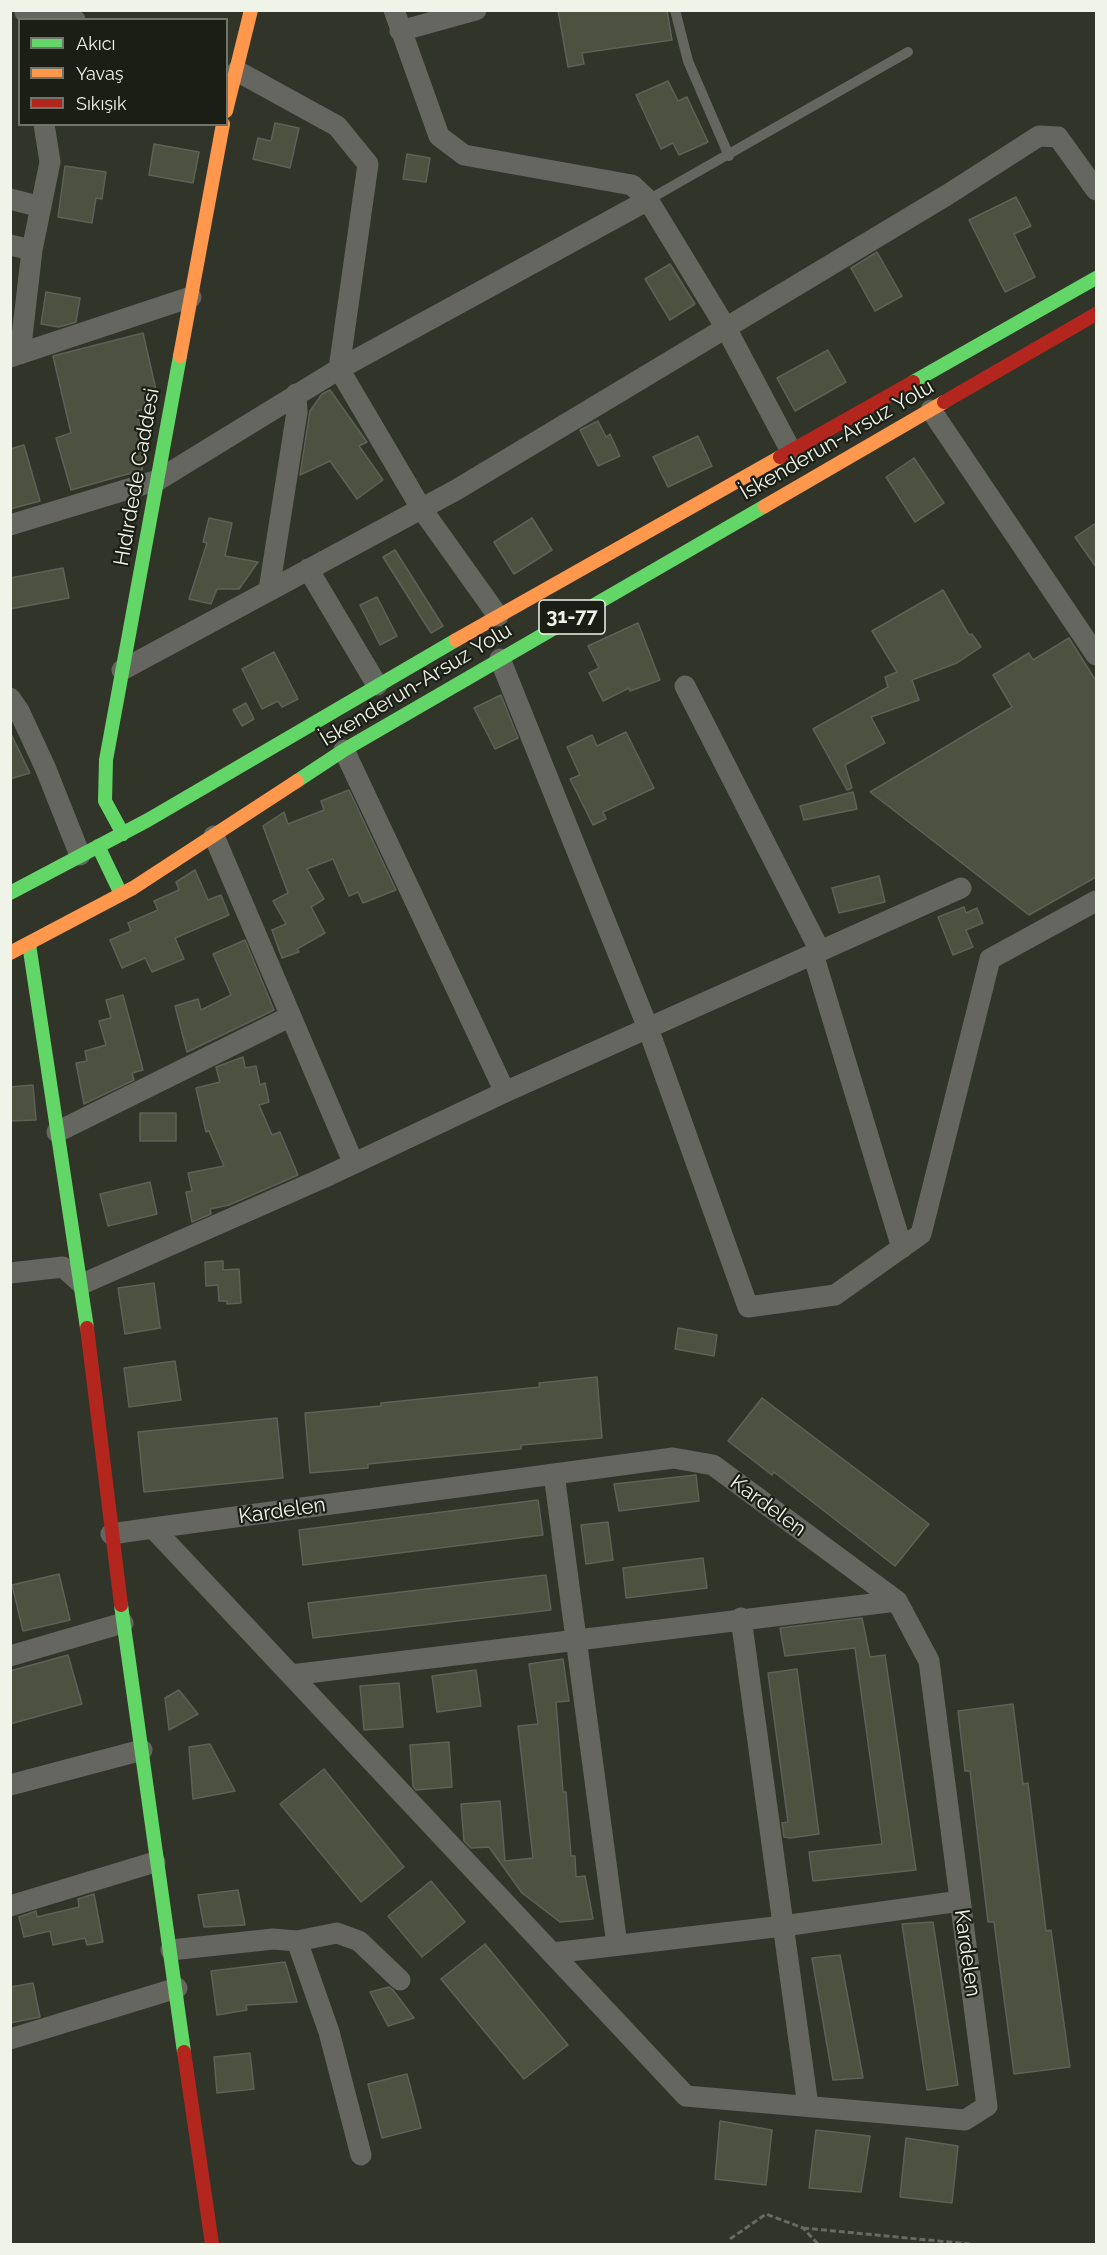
<!DOCTYPE html>
<meta charset="utf-8">
<style>
body{margin:0}
#map{position:relative;width:1107px;height:2255px;overflow:hidden;background:#313429;font-family:Raleway,sans-serif}
canvas{display:block}
.frame{position:absolute;inset:0;border:12px solid #f0f4e8;pointer-events:none}
.legend{position:absolute;left:18px;top:18px;width:210px;height:108px;box-sizing:border-box;background:#1b1e15;border:2px solid #707469;margin:0;padding:8px 10px;list-style:none;font-size:18px;color:#f0f4e8}
.legend li{display:flex;align-items:center;gap:12px;height:30px}
.legend b{width:30px;border:2px solid #707469}
</style>
<div id="map">
<canvas width="1107" height="2255"></canvas>
<div class="frame"></div>
<ul class="legend">
<li><b style="height:8px;background:#63d668"></b>Akıcı</li>
<li><b style="height:8px;background:#ff974d"></b>Yavaş</li>
<li><b style="height:8px;background:#b3261e"></b>Sıkışık</li>
</ul>
</div>
<script>
const context = document.querySelector('canvas').getContext('2d');
context.lineJoin = 'round';
function fillPath(path, color) {
  context.fillStyle = color;
  context.fill(path, 'evenodd');
}
function toPath(rows) {
  const path = new Path2D();
  for (const r of rows) {
    path.moveTo(r[0], r[1]);
    for (let i = 2; i < r.length; i += 2) path.lineTo(r[i], r[i + 1]);
  }
  return path;
}
function stroke(path, color, width, dash) {
  context.strokeStyle = color;
  context.lineWidth = width;
  context.lineCap = dash ? 'butt' : 'round';
  context.setLineDash(dash || []);
  context.stroke(path);
}
function label(font, color, halo, rows, align = 'center') {
  context.font = font + ' Raleway,sans-serif';
  context.lineWidth = 4.5;
  context.setLineDash([]);
  context.textBaseline = 'middle';
  context.strokeStyle = halo;
  context.fillStyle = color;
  for (const [text, x, y, turn = 0] of rows) {
    context.save();
    context.translate(x, y);
    context.rotate((+turn || 0) * Math.PI / 180);
    context.textAlign = isNaN(turn) ? turn : align;
    if (halo) context.strokeText(text, 0, 0);
    context.fillText(text, 0, 0);
    context.restore();
  }
}
const building = toPath([
 [558,10,667,10,672,40,582,53,584,64,568,67,558,10],
 [668,81,678,101,687,97,708,142,679,155,673,143,661,149,636,95,668,81],
 [275,123,299,128,290,168,253,159,258,138,271,141,275,123],
 [154,144,199,152,193,183,149,175,154,144],
 [407,154,430,158,426,182,403,179,407,154],
 [65,166,106,172,102,199,96,198,92,223,58,217,65,166],
 [1016,197,1031,226,1014,234,1035,277,1005,292,969,220,1016,197],
 [877,252,902,296,875,311,851,268,877,252],
 [670,264,695,304,670,320,645,279,670,264],
 [46,292,80,298,76,322,59,327,41,324,46,292],
 [143,333,156,390,153,407,136,411,146,447,142,470,71,490,56,438,71,433,53,356,143,333],
 [828,350,846,382,795,411,777,378,828,350],
 [330,390,367,442,359,446,383,480,357,499,330,461,300,475,310,411,322,394,330,390],
 [598,421,606,437,610,434,620,456,598,466,580,430,598,421],
 [698,436,712,466,668,487,653,457,698,436],
 [24,445,40,501,10,509,10,449,24,445],
 [914,458,944,503,915,522,886,477,914,458],
 [209,518,232,523,225,556,258,562,239,589,217,589,211,604,189,599,207,543,203,542,209,518],
 [532,518,552,550,514,574,494,542,532,518],
 [1096,523,1096,567,1075,537,1096,523],
 [395,550,443,626,431,633,383,557,395,550],
 [63,568,69,598,10,609,10,578,63,568],
 [943,590,969,635,972,634,981,647,957,663,912,680,919,700,871,717,885,743,845,765,852,788,847,790,813,729,888,687,885,677,897,672,872,631,943,590],
 [377,597,397,636,380,645,360,605,377,597],
 [638,623,660,680,630,691,629,688,603,701,589,673,599,668,588,646,638,623],
 [1069,638,1096,681,1096,877,1029,915,870,792,1012,707,993,675,1029,653,1033,660,1069,638],
 [274,652,298,699,282,707,278,701,262,709,242,669,274,652],
 [501,695,518,738,495,749,474,708,501,695],
 [246,703,254,719,242,726,233,710,246,703],
 [10,732,30,773,10,779,10,732],
 [626,732,654,788,603,812,606,819,593,825,570,779,580,775,567,747,592,735,597,746,626,732],
 [349,790,396,890,363,903,358,892,349,896,333,859,307,869,324,899,311,907,325,933,297,949,299,952,282,958,272,930,286,924,273,901,288,893,263,826,284,812,288,824,324,810,321,801,349,790],
 [853,792,857,809,804,820,800,806,853,792],
 [195,870,208,900,221,895,229,915,175,938,184,959,152,972,145,958,122,968,110,940,131,931,128,923,158,910,154,901,179,890,176,882,195,870],
 [879,876,885,902,839,913,832,888,879,876],
 [964,907,966,913,977,908,983,923,966,930,973,947,953,955,938,917,964,907],
 [245,940,274,1010,187,1052,175,1006,198,999,201,1010,231,995,213,954,245,940],
 [123,995,143,1070,132,1073,134,1080,84,1104,76,1063,87,1061,85,1051,106,1045,99,1021,111,1018,106,1000,123,995],
 [243,1057,245,1068,256,1066,260,1085,265,1083,269,1102,259,1105,272,1135,280,1132,298,1175,229,1205,210,1209,211,1214,192,1222,186,1192,192,1191,188,1173,224,1166,209,1131,206,1132,196,1088,220,1082,216,1067,243,1057],
 [33,1085,36,1120,10,1121,10,1087,33,1085],
 [140,1113,176,1113,176,1141,140,1141,140,1113],
 [150,1182,157,1214,108,1226,100,1194,150,1182],
 [223,1261,223,1270,239,1269,241,1303,227,1304,227,1301,219,1301,218,1285,206,1286,205,1262,223,1261],
 [154,1283,160,1328,125,1334,118,1288,154,1283],
 [678,1328,717,1335,714,1356,675,1349,678,1328],
 [175,1361,181,1400,129,1407,124,1368,175,1361],
 [597,1377,602,1438,521,1445,521,1449,368,1464,368,1468,310,1473,305,1413,381,1406,381,1403,540,1387,539,1383,597,1377],
 [762,1398,929,1524,895,1566,774,1472,772,1475,728,1441,762,1398],
 [277,1418,283,1478,144,1492,138,1432,277,1418],
 [696,1475,699,1501,619,1511,614,1484,696,1475],
 [538,1500,543,1535,303,1565,299,1530,538,1500],
 [608,1522,613,1560,586,1564,581,1525,608,1522],
 [703,1558,707,1588,626,1598,623,1568,703,1558],
 [59,1574,70,1620,23,1631,12,1585,59,1574],
 [546,1575,551,1610,313,1638,308,1603,546,1575],
 [862,1618,870,1657,885,1655,916,1870,813,1881,809,1852,882,1844,855,1648,785,1656,780,1628,862,1618],
 [68,1655,82,1704,10,1724,10,1671,68,1655],
 [563,1659,569,1701,556,1702,563,1792,566,1792,571,1856,575,1856,576,1877,585,1876,593,1919,560,1922,522,1893,489,1847,471,1848,464,1841,461,1804,500,1801,505,1861,533,1858,518,1726,538,1724,529,1664,563,1659],
 [797,1669,819,1834,790,1838,784,1837,782,1823,788,1822,768,1673,797,1669],
 [476,1670,481,1706,437,1712,432,1676,476,1670],
 [399,1683,403,1727,364,1730,360,1686,399,1683],
 [179,1690,198,1714,169,1730,165,1698,179,1690],
 [1013,1704,1023,1784,1028,1783,1046,1931,1051,1930,1070,2067,1014,2074,994,1922,988,1922,970,1771,965,1771,958,1711,1013,1704],
 [449,1742,452,1787,416,1790,413,1786,410,1745,449,1742],
 [210,1744,235,1791,193,1799,189,1747,210,1744],
 [324,1769,404,1867,361,1902,280,1804,324,1769],
 [431,1881,465,1922,422,1957,388,1916,431,1881],
 [238,1890,245,1925,204,1927,198,1895,238,1890],
 [94,1894,103,1942,87,1945,85,1938,53,1945,50,1931,24,1937,19,1917,36,1911,37,1917,79,1907,78,1899,94,1894],
 [933,1922,958,2085,927,2090,902,1924,933,1922],
 [485,1944,568,2045,524,2079,441,1979,485,1944],
 [840,1955,863,2078,833,2080,812,1958,840,1955],
 [285,1962,297,2002,246,2005,247,2010,217,2015,211,1971,285,1962],
 [33,1983,40,2017,10,2023,10,1987,33,1983],
 [389,1987,393,1990,414,2018,388,2026,370,1992,389,1987],
 [250,2053,254,2089,217,2093,214,2057,250,2053],
 [407,2074,421,2128,382,2138,368,2084,407,2074],
 [720,2121,772,2130,766,2185,715,2179,720,2121],
 [816,2130,870,2136,861,2192,809,2188,816,2130],
 [906,2138,958,2146,952,2203,900,2197,906,2138]
]);
fillPath(building, '#4d513f');
stroke(building, '#5e6157', 1.5);
stroke(toPath([
 [803,2228,970,2244],
 [730,2239,766,2214,803,2228,818,2244]
]), '#676a62', 3, [6, 3]);
stroke(toPath([
 [675,10,688,61,729,156],
 [648,200,908,52]
]), '#64665f', 10);
stroke(toPath([
 [394,10,439,136,464,155,632,185,648,200,726,328,791,451],
 [25,12,75,20],
 [400,31,476,10],
 [10,199,41,207],
 [10,245,32,250],
 [20,354,32,250,50,162,44,124],
 [10,357,191,297],
 [931,410,1096,655],
 [10,525,158,480,339,369,368,164,337,126,237,71],
 [308,569,377,685],
 [269,590,297,412,296,394],
 [498,616,421,508,339,369,648,200],
 [500,659,648,1028,748,1307,835,1295,921,1234,990,959,1096,901],
 [122,670,456,490,947,195,1039,136,1058,137,1096,190],
 [685,686,820,951],
 [10,698,19,711,45,767,80,855],
 [344,750,505,1092],
 [214,836,353,1162],
 [813,954,902,1248],
 [57,1132,289,1017],
 [10,1273,63,1267,82,1284,323,1178,505,1092,961,888],
 [554,1474,617,1945],
 [111,1534,153,1528,673,1458,713,1465,897,1601,929,1661,987,2106,965,2120,686,2096,153,1528],
 [741,1618,808,2106],
 [10,1656,123,1623],
 [291,1675,897,1601],
 [10,1785,142,1750],
 [10,1906,155,1862],
 [297,1941,329,2032,361,2155],
 [171,1950,273,1939,297,1941,337,1933,359,1941,400,1980],
 [552,1953,783,1926,960,1901],
 [10,2039,177,1988]
]), '#64665f', 21);
stroke(toPath([
 [913,382,1096,278],
 [297,781,344,750,765,506],
 [123,834,105,801,106,760,180,356],
 [98,846,121,894],
 [10,893,148,820,456,640],
 [29,944,87,1328],
 [121,1605,184,2052]
]), '#63d668', 14);
stroke(toPath([
 [226,111,251,10],
 [180,356,223,124],
 [765,506,944,402],
 [456,640,780,457],
 [10,953,133,888,297,781]
]), '#ff974d', 14);
stroke(toPath([
 [944,402,1096,314],
 [780,457,913,382],
 [87,1328,121,1605],
 [184,2052,212,2244]
]), '#b3261e', 14);
for (const [x, y, w] of [
 [572,617,66]
]) {
  const box = new Path2D();
  box.roundRect(x - w / 2, y - 17, w, 34, 4.5);
  context.fillStyle = '#1b1e15';
  context.fill(box);
  stroke(box, '#f0f4e8', 1.5);
}
label('bold 20px', '#f0f4e8', null, [
 ["31-77",572,617]
]);
label('21px', '#f0f4e8', '#1b1e15', [
 ["İskenderun-Arsuz Yolu",837,440,-30],
 ["Hıdırdede Caddesi",137,477,-80],
 ["İskenderun-Arsuz Yolu",416,685,-31],
 ["Kardelen",768,1506,36],
 ["Kardelen",282,1511,-8],
 ["Kardelen",967,1953,82]
]);
</script>
